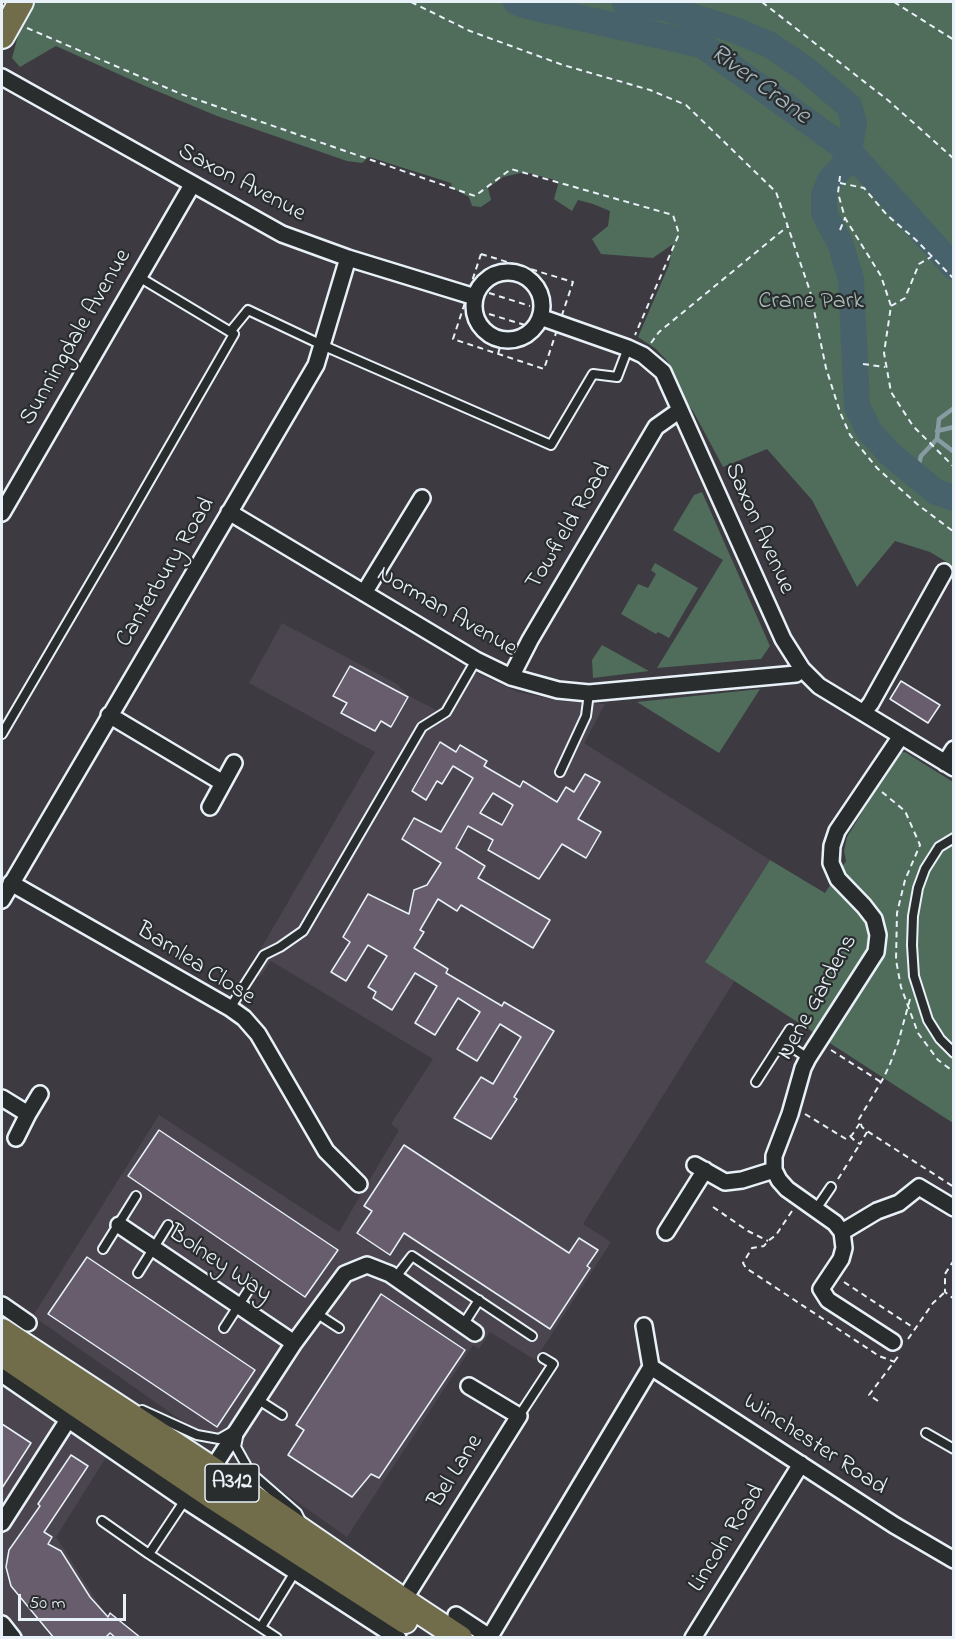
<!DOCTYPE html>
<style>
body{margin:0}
#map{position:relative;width:955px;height:1639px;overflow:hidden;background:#3d3b41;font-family:"Indie Flower",sans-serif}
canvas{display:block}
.frame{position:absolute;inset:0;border:3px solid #e8f1f8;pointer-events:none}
.scale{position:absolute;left:18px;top:1594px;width:108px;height:27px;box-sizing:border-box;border:3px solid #e8f1f8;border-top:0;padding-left:8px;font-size:18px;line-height:21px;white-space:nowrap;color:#e8f1f8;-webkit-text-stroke:4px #2a2d2e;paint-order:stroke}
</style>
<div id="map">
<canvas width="955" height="1639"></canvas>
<div class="frame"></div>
<div class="scale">50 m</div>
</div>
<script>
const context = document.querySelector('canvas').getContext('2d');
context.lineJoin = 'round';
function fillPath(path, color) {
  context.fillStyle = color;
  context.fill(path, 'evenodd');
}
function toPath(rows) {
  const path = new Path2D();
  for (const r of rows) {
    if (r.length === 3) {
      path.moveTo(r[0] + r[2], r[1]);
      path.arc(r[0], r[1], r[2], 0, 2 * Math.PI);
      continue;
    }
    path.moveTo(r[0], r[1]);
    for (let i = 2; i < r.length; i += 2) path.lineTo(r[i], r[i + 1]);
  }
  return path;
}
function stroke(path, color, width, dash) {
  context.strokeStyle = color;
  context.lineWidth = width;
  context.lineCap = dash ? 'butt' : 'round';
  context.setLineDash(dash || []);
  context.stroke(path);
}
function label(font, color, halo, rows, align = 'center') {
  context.font = font + ' "Indie Flower",sans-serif';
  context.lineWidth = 4.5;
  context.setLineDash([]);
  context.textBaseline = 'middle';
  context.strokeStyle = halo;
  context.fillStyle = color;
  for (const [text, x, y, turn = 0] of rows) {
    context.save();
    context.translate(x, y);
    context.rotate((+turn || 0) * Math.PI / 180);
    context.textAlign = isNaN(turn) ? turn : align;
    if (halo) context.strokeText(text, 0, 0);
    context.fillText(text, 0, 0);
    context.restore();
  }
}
fillPath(toPath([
 [282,623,397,684,409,696,438,711,465,668,518,692,561,701,605,704,584,743,770,860,705,962,735,980,583,1224,611,1242,535,1360,490,1332,479,1349,473,1345,347,1537,33,1316,159,1115,339,1232,399,1130,391,1124,433,1059,271,961,260,977,248,971,375,752,249,683],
 [2,1384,107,1456,56,1537,107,1617,139,1637,2,1637]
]), '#4a454e');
fillPath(toPath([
 [33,2,953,2,953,566,930,552,895,541,857,587,812,500,767,449,723,467,693,411,676,388,672,371,668,362,656,349,638,337,669,265,673,244,653,258,601,254,592,239,608,226,610,211,593,204,578,200,572,211,554,199,559,181,525,172,503,177,488,188,491,200,481,207,472,206,469,197,452,188,451,183,369,157,362,163,347,161,217,116,145,86,56,46,20,67,12,58,19,32],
 [702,492,770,646,761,659,657,668,723,560,673,530,694,495],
 [655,563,698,588,669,638,658,632,656,634,621,614,638,584,648,588,656,574,651,570],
 [602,645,649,671,593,678,592,660],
 [760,689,719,753,637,702],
 [905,752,953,782,953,1123,705,962,770,860,825,893,846,861,844,851,847,837,898,753]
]), '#506c5b');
stroke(toPath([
 [665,8,666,2],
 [937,431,954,427],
 [937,439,954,452],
 [916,476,921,456,937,439,939,419,954,408]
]), '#879ba3', 4.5);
stroke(toPath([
 [516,2,527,6,702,45,849,151,954,267],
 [625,2,641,6,665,8,735,30,770,45,804,68,849,106,854,123,849,151,843,166,830,180,824,195,824,213,840,243,851,279,857,406,869,431,890,454,936,492,954,498]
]), '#47626b', 26);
const building = toPath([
 [350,666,408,697,391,727,381,721,375,731,341,713,347,703,333,696,350,666],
 [901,681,940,705,928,723,890,699,901,681],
 [440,742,456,752,460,745,487,761,484,766,520,787,523,781,557,802,566,787,574,792,585,774,600,782,578,819,601,832,586,858,562,844,539,879,488,850,493,840,468,826,456,848,485,866,478,878,550,920,533,948,461,905,457,911,438,899,420,930,424,932,414,948,448,969,446,973,502,1006,504,1002,554,1031,514,1097,517,1099,491,1139,454,1118,481,1077,493,1084,521,1037,500,1024,477,1061,457,1049,480,1012,458,998,435,1035,415,1023,437,986,415,973,392,1010,373,998,376,992,368,987,387,956,368,945,346,981,331,972,350,942,343,937,368,894,409,914,414,890,427,885,441,863,402,839,414,818,441,832,473,778,453,766,442,784,437,781,426,800,412,791,440,742],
 [493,793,513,805,502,825,480,813,493,793],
 [159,1130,338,1250,305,1297,128,1176,159,1130],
 [404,1145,569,1253,579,1238,598,1250,587,1266,590,1268,550,1329,404,1233,390,1255,357,1233,372,1211,364,1206,404,1145],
 [87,1257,255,1370,217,1427,48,1314,87,1257],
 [381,1294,465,1350,379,1478,371,1474,352,1497,288,1455,304,1430,296,1425,381,1294],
 [2,1424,31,1443,2,1488,2,1424],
 [71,1455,88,1466,44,1532,52,1537,48,1544,61,1551,90,1597,108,1617,110,1613,141,1638,116,1638,110,1633,105,1638,54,1638,11,1586,6,1567,9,1550,40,1506,38,1504,71,1455]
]);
fillPath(building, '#685d6c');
stroke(building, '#e8f1f8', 1.5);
const service = toPath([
 [230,332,248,310,322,345,551,445,593,374,617,377,628,348],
 [2,734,115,541,234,334,139,277],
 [560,772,586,716,589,693],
 [954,838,939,847,925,869,918,888,913,916,912,945,914,976,928,1020,940,1039,954,1053],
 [230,1008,264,955,280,947,303,931,422,727,446,712,476,660],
 [782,1041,808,1058],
 [756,1082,790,1029],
 [816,1209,831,1187],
 [103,1249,136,1196],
 [138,1273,168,1225],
 [395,1278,412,1256,532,1336],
 [316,1313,339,1328],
 [463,1325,479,1300],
 [224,1328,253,1283],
 [257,1399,282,1415],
 [142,1410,197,1435,219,1439,233,1431],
 [519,1416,553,1364,543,1358],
 [926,1433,954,1449],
 [238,1437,236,1447,250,1472,297,1513,300,1519],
 [102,1521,149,1554,277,1638],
 [149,1554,185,1500],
 [261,1627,295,1572]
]);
const minor = toPath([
 [2,77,282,234,348,258,475,297],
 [508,306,34],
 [540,317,628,348,643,355,663,372,783,639,802,669,819,686,954,768],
 [229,512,476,660,511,677,558,690,589,693,796,674,802,669],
 [2,513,192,185],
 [364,593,422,498],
 [511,677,530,640,656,427,680,410],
 [864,712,871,703,944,572],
 [109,715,223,783],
 [945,763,954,749],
 [210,807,234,763],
 [11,883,230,1008,244,1018,258,1034,326,1151,359,1184],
 [2,900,316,365,348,258],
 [2,1098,28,1114,40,1094],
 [16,1138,28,1114],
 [695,1165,725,1182,742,1180,774,1170],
 [119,1225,294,1343],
 [666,1232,705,1170],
 [842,1232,835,1223,787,1189,779,1180,774,1170,774,1156,790,1114,803,1068,808,1058,876,952,878,935,874,919,864,906,838,879,831,863,832,846,837,831,901,736],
 [2,1305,28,1323],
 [893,1342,828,1300,821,1289,841,1259,844,1248,842,1232,877,1211,899,1203,919,1187,954,1208],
 [651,1367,894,1525,954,1560],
 [2,1374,185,1500,398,1638],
 [205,1472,212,1469,294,1343,345,1274,367,1265,390,1274,475,1333],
 [2,1523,73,1412],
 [400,1606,519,1416,469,1386],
 [456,1615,491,1638],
 [2,1624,13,1638],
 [489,1638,651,1367,644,1326],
 [693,1638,801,1464]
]);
const primary = toPath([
 [2,36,21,2],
 [2,1331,212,1469,404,1601,460,1638],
 [2,1354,216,1499,405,1621]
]);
stroke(service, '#e8f1f8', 12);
stroke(minor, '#e8f1f8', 20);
stroke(primary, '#e8f1f8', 28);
stroke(toPath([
 [411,2,470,31,563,65,650,90,686,105,776,192,810,291,826,368,840,412,850,435,877,468,917,504,954,532],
 [762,2,889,101,954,159],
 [894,2,954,40],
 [27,28,181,94,475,196,511,169,673,215,679,234,635,335],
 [840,176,838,193,845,218,881,276,891,306,884,353,891,392,913,426,954,467],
 [840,183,864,188,887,215,916,240,954,279],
 [840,230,845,218],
 [481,254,573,282,544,369,453,339,481,254],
 [521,275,523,267],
 [954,285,954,291],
 [489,293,530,306],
 [891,306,905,298,919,264,931,257],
 [479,311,528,326],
 [651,343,659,332,788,226],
 [498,354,502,340],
 [863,364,885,367],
 [882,792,905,811,920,845,905,880,897,913,896,960,901,987,918,1033,938,1060,954,1072],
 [910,999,898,1043,890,1064,884,1077,859,1119,862,1127,867,1131,954,1187],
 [831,1050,881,1082],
 [805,1114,846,1139,852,1135,860,1123],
 [850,1136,855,1141,860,1144,867,1132],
 [838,1179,860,1144],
 [713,1207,748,1231,768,1241],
 [792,1211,776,1235,768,1241,764,1246,752,1248,743,1263,746,1268,879,1356,895,1362],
 [954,1260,945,1274,945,1292,954,1299],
 [844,1282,914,1328],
 [908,1339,933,1303,945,1292],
 [878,1401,869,1395,900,1354]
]), '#e8f1f8', 2, [6, 4.5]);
stroke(service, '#2a2d2e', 8);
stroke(minor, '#2a2d2e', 15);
stroke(primary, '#716d4b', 24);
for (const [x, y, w] of [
 [232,1483,54]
]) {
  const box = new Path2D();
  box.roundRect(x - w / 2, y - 19, w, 38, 4.5);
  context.fillStyle = '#2a2d2e';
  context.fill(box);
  stroke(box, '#e8f1f8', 1.5);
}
label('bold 22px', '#e8f1f8', null, [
 ["A312",232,1483]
]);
label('24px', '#e8f1f8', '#2a2d2e', [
 ["Saxon Avenue",241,184,28],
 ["Sunningdale Avenue",77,338,-60],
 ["Towfield Road",570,527,-59],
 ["Saxon Avenue",758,529,66],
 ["Canterbury Road",167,573,-59],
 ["Norman Avenue",446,613,30],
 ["Barnlea Close",195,965,32],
 ["Nene Gardens",819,998,-61],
 ["Bolney Way",219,1265,34],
 ["Winchester Road",814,1446,33],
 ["Bel Lane",457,1472,-58],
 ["Lincoln Road",728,1539,-58]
]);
label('24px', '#abbcb9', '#2a2d2e', [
 ["Crane Park",811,303]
]);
label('italic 26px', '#a8b8c0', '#2a2d2e', [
 ["River Crane",759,86,36]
]);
</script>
